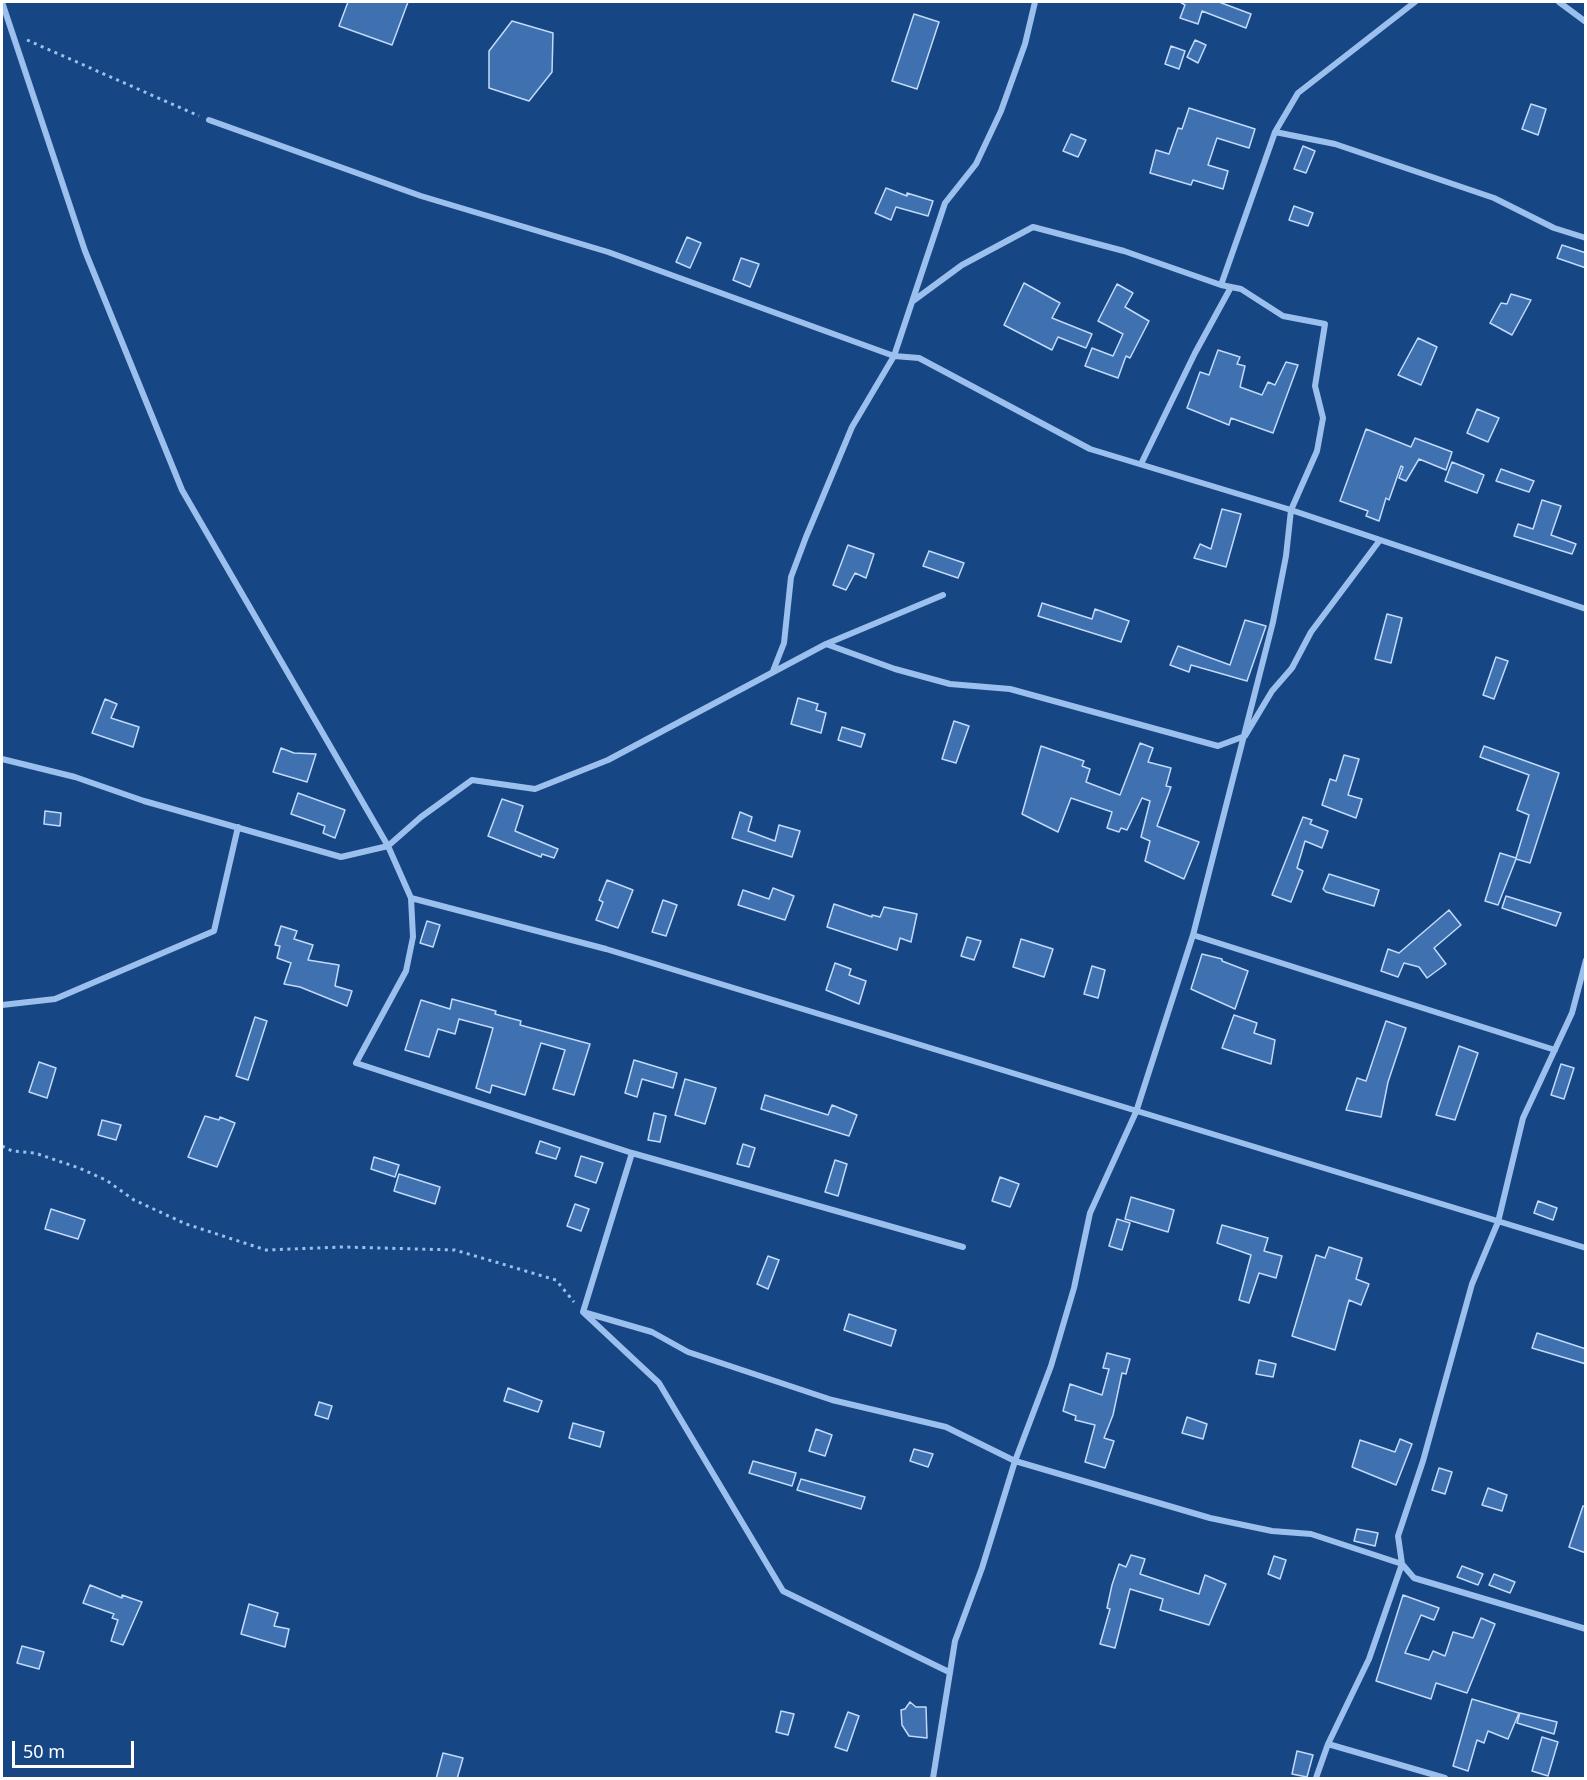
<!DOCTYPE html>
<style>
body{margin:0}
#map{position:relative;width:1587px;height:1780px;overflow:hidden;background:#174685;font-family:"Noto Sans",sans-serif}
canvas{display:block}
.frame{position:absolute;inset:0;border:3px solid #fff;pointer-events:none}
.scale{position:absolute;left:12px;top:1741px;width:122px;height:27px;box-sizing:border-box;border:3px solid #fff;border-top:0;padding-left:8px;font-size:18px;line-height:21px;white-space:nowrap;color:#fff;-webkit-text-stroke:4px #174685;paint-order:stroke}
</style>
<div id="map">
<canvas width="1587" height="1780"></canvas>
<div class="frame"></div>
<div class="scale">50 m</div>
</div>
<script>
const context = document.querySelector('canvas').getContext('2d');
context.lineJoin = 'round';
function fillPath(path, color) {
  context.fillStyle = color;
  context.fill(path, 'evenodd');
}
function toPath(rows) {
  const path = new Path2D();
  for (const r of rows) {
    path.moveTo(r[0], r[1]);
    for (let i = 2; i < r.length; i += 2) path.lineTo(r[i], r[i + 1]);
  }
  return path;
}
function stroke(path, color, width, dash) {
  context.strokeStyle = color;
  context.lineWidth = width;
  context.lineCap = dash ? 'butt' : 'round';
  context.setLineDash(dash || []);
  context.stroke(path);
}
const building = toPath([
 [348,2,408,2,392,45,339,26,348,2],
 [1180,2,1219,2,1251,14,1246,28,1202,11,1198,24,1180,18,1185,5,1180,2],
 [914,14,939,22,917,89,892,81,914,14],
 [512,21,553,33,552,72,529,101,489,88,489,51,512,21],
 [1195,40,1206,45,1198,63,1187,57,1195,40],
 [1171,46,1185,51,1179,69,1165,64,1171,46],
 [1531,104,1546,109,1538,135,1522,129,1531,104],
 [1189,108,1255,129,1249,148,1217,138,1208,165,1228,171,1223,189,1193,180,1191,185,1150,173,1156,150,1169,154,1178,128,1182,129,1189,108],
 [1071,134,1086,140,1078,157,1063,151,1071,134],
 [1303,146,1315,151,1306,173,1294,169,1303,146],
 [886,188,907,196,907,193,933,201,928,216,896,207,891,220,875,213,886,188],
 [1294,206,1313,213,1308,226,1289,220,1294,206],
 [687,237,701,243,690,268,676,262,687,237],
 [1562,245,1586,253,1586,268,1557,258,1562,245],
 [741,258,759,264,750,287,733,280,741,258],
 [1024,283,1060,303,1052,318,1092,334,1086,348,1058,337,1052,350,1004,325,1024,283],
 [1117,284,1133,293,1125,307,1149,321,1130,358,1126,356,1118,378,1085,366,1092,348,1113,356,1123,334,1098,321,1117,284],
 [1511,294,1531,300,1512,335,1490,323,1501,303,1507,304,1511,294],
 [1418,338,1437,347,1421,385,1398,375,1418,338],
 [1218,350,1240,357,1237,364,1245,366,1240,387,1262,395,1268,382,1275,385,1286,362,1298,365,1273,433,1231,418,1229,425,1187,408,1200,372,1209,375,1218,350],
 [1477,409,1499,418,1488,442,1467,433,1477,409],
 [1366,429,1411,447,1415,438,1452,452,1446,470,1419,459,1406,481,1399,478,1403,467,1401,466,1389,500,1386,498,1379,521,1366,516,1368,511,1340,501,1366,429],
 [1452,462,1484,475,1477,493,1445,481,1452,462],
 [1501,469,1534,481,1529,492,1496,481,1501,469],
 [1542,500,1561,506,1551,535,1576,544,1572,554,1514,536,1518,524,1533,529,1542,500],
 [1222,509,1241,514,1226,567,1194,558,1200,544,1211,549,1222,509],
 [848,545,874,554,866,578,855,573,846,590,833,585,848,545],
 [929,551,964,563,958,578,923,566,929,551],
 [1042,603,1092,619,1095,609,1129,621,1121,642,1038,616,1042,603],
 [1387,614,1402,618,1391,663,1375,659,1387,614],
 [1245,620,1266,626,1247,681,1191,665,1189,672,1170,665,1178,646,1230,665,1245,620],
 [1496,657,1508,661,1494,699,1483,695,1496,657],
 [798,698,818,704,816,710,826,713,821,733,791,724,798,698],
 [105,699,117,704,111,718,139,727,133,747,92,733,105,699],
 [954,721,969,726,956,763,942,759,954,721],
 [842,727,865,734,861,747,838,740,842,727],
 [1140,743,1153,748,1148,762,1171,768,1166,786,1171,787,1157,826,1199,842,1184,879,1145,861,1150,841,1141,837,1150,801,1142,798,1127,830,1121,828,1119,832,1107,828,1112,812,1071,798,1058,832,1022,814,1041,746,1084,761,1082,766,1090,769,1086,782,1120,795,1140,743],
 [1484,746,1559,773,1530,863,1516,859,1498,905,1485,901,1500,853,1516,858,1529,815,1517,810,1529,775,1480,757,1484,746],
 [281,748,294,753,316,754,307,782,273,772,281,748],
 [1344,755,1359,759,1348,795,1362,799,1356,818,1322,805,1330,779,1336,781,1344,755],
 [298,793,345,810,335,838,323,833,325,826,291,814,298,793],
 [502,799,523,806,515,831,558,849,554,858,542,854,541,857,488,836,502,799],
 [45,811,61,813,60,826,44,824,45,811],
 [740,812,752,817,748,831,775,841,779,825,800,831,792,857,732,838,740,812],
 [1303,817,1312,820,1310,824,1328,831,1322,848,1305,841,1297,868,1303,871,1291,902,1272,895,1303,817],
 [1329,874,1379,890,1374,906,1326,892,1323,889,1329,874],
 [607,880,633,890,618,928,596,920,603,902,599,900,607,880],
 [773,888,794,896,785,920,738,905,743,890,769,899,773,888],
 [1506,896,1561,913,1556,926,1502,908,1506,896],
 [663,900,677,905,666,936,652,932,663,900],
 [834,904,872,917,872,915,880,917,884,907,917,914,911,942,900,938,897,950,827,927,834,904],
 [1449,910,1461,925,1434,948,1446,964,1427,978,1419,967,1404,963,1398,977,1381,971,1388,949,1399,953,1449,910],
 [427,921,440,925,433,947,420,943,427,921],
 [281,926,297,931,294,939,313,945,308,960,339,965,335,986,352,991,347,1006,300,987,284,984,291,963,277,958,280,946,275,945,281,926],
 [967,937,981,941,974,960,961,956,967,937],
 [1021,939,1053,949,1044,977,1013,967,1021,939],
 [1202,954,1222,959,1222,961,1248,971,1235,1009,1191,989,1202,954],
 [835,963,851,969,849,975,866,981,859,1004,826,990,835,963],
 [1092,966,1105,970,1098,998,1084,994,1092,966],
 [452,999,496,1011,495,1014,521,1021,520,1025,590,1044,574,1095,553,1089,565,1050,541,1043,525,1095,492,1085,490,1093,476,1088,493,1028,459,1019,455,1034,438,1029,429,1057,405,1050,421,1000,450,1009,452,999],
 [1234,1015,1257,1023,1254,1033,1275,1040,1271,1064,1222,1048,1234,1015],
 [255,1017,267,1021,248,1080,236,1076,255,1017],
 [1386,1021,1406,1028,1388,1082,1381,1117,1346,1110,1357,1078,1366,1081,1386,1021],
 [1459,1046,1478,1053,1455,1120,1436,1115,1459,1046],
 [634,1060,677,1073,673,1088,642,1079,637,1097,625,1093,634,1060],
 [39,1062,56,1068,47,1098,29,1092,39,1062],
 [1561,1064,1574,1068,1564,1099,1551,1095,1561,1064],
 [685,1079,716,1088,705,1124,675,1115,685,1079],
 [765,1095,828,1115,832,1105,857,1115,849,1136,761,1109,765,1095],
 [654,1113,666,1116,660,1142,648,1140,654,1113],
 [205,1116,219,1120,220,1117,235,1123,217,1167,188,1157,205,1116],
 [102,1120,121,1125,116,1140,98,1135,102,1120],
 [540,1141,560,1148,556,1159,536,1153,540,1141],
 [743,1144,755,1148,749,1167,737,1164,743,1144],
 [581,1156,603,1163,596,1183,575,1176,581,1156],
 [374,1157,399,1165,395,1177,371,1169,374,1157],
 [835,1160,847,1164,838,1196,825,1192,835,1160],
 [399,1174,440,1187,435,1204,394,1191,399,1174],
 [1000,1177,1019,1184,1010,1207,992,1201,1000,1177],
 [1131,1197,1174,1210,1168,1232,1125,1219,1131,1197],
 [1538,1201,1557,1208,1553,1220,1534,1213,1538,1201],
 [575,1204,589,1209,581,1231,567,1226,575,1204],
 [51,1209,85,1220,78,1239,45,1229,51,1209],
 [1117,1219,1130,1223,1122,1250,1109,1246,1117,1219],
 [1222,1225,1268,1238,1264,1251,1282,1256,1276,1278,1259,1273,1249,1303,1239,1300,1251,1255,1217,1243,1222,1225],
 [1329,1247,1362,1258,1356,1279,1369,1284,1361,1305,1349,1300,1335,1350,1292,1336,1316,1255,1325,1258,1329,1247],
 [768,1256,779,1260,768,1289,757,1284,768,1256],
 [849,1314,896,1330,891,1346,844,1330,849,1314],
 [1537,1333,1586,1349,1586,1364,1532,1348,1537,1333],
 [1107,1353,1130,1359,1126,1374,1122,1373,1113,1415,1104,1438,1114,1441,1105,1468,1085,1462,1095,1425,1075,1420,1076,1416,1063,1411,1070,1384,1102,1395,1109,1369,1103,1368,1107,1353],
 [1259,1360,1276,1364,1273,1377,1256,1374,1259,1360],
 [508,1388,542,1401,538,1412,504,1401,508,1388],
 [319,1402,332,1406,328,1419,315,1415,319,1402],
 [1187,1417,1207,1424,1203,1439,1182,1433,1187,1417],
 [573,1423,604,1432,600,1447,569,1438,573,1423],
 [816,1429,832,1435,825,1456,809,1451,816,1429],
 [1400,1439,1412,1444,1396,1485,1352,1467,1360,1440,1395,1452,1400,1439],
 [914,1449,933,1454,928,1467,910,1461,914,1449],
 [753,1461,796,1473,792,1486,749,1473,753,1461],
 [1439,1468,1452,1472,1445,1494,1432,1490,1439,1468],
 [801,1479,865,1497,861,1509,797,1490,801,1479],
 [1488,1488,1507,1495,1502,1511,1482,1505,1488,1488],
 [1583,1506,1586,1506,1586,1553,1569,1547,1583,1506],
 [1357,1529,1378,1533,1375,1546,1354,1541,1357,1529],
 [1131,1555,1145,1559,1140,1574,1199,1594,1205,1575,1226,1584,1209,1625,1160,1610,1163,1599,1130,1589,1115,1648,1100,1644,1110,1609,1107,1608,1112,1585,1119,1564,1126,1567,1131,1555],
 [1274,1556,1286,1560,1280,1579,1268,1574,1274,1556],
 [1462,1566,1483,1574,1478,1585,1457,1577,1462,1566],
 [1494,1574,1515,1582,1510,1593,1489,1585,1494,1574],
 [90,1585,122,1598,122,1595,142,1602,123,1645,111,1641,118,1620,112,1618,114,1614,83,1603,90,1585],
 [1403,1595,1439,1608,1434,1620,1421,1615,1405,1653,1429,1660,1433,1651,1445,1656,1453,1632,1473,1638,1481,1618,1495,1624,1467,1693,1436,1683,1431,1699,1376,1681,1403,1595],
 [249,1604,278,1613,274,1626,289,1629,285,1647,241,1634,249,1604],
 [22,1646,44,1652,39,1669,17,1663,22,1646],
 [1472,1699,1519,1713,1508,1739,1488,1731,1484,1743,1477,1740,1468,1771,1453,1766,1472,1699],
 [910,1702,916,1707,926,1707,927,1738,909,1736,902,1725,901,1710,905,1709,910,1702],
 [781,1711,794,1714,788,1735,776,1732,781,1711],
 [848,1712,859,1716,847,1751,835,1747,848,1712],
 [1520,1713,1557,1722,1554,1734,1517,1723,1520,1713],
 [1542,1737,1558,1742,1548,1776,1532,1771,1542,1737],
 [1297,1751,1313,1755,1307,1777,1292,1774,1297,1751],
 [443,1753,463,1758,457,1779,436,1779,443,1753]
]);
fillPath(building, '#3f70af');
stroke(building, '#c2dafa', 1.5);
stroke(toPath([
 [27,40,199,116],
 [2,1146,12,1151,35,1153,79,1168,106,1180,134,1200,186,1224,266,1250,343,1247,455,1250,556,1280,574,1302]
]), '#9cc0ed', 3, [3, 4.5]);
stroke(toPath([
 [2,2,85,251,182,490,388,846,411,898,413,937,406,971,356,1063,632,1153,963,1247],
 [1559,2,1586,22],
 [209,120,421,196,608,252,894,356,919,358,1090,449,1291,510,1586,609],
 [1275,132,1335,144,1494,198,1554,228,1586,238],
 [913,301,962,265,1033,227,1124,251,1221,285,1275,132,1298,93,1415,2],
 [1141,464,1195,353,1231,287],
 [826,644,895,669,950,684,1010,689,1218,746,1245,736,1272,691,1292,668,1311,632,1380,540],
 [773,671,784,643,791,577,806,537,852,427,894,356,945,203,976,164,1001,111,1025,44,1035,2],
 [2,759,75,777,144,801,341,857,388,846,421,817,472,780,535,789,608,760,826,644,943,595],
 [411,898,606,949,1586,1248],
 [1193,935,1555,1050],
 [1586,960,1572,1013,1523,1118,1498,1222,1472,1284,1423,1461,1398,1536,1402,1564,1414,1578,1586,1629],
 [2,1005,55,999,214,931,238,827],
 [632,1153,583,1312,659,1383,783,1591,949,1672],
 [583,1312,652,1332,688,1352,832,1400,946,1427,1015,1461,1210,1518,1272,1531,1311,1534,1402,1564,1369,1659,1328,1744,1316,1778],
 [1328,1744,1445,1778],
 [933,1778,955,1641,982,1568,1015,1461,1051,1366,1074,1288,1090,1213,1136,1112,1193,935,1273,622,1286,556,1291,510,1317,451,1323,418,1315,386,1325,324,1283,316,1241,289,1221,285]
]), '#9cc0ed', 6);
</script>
